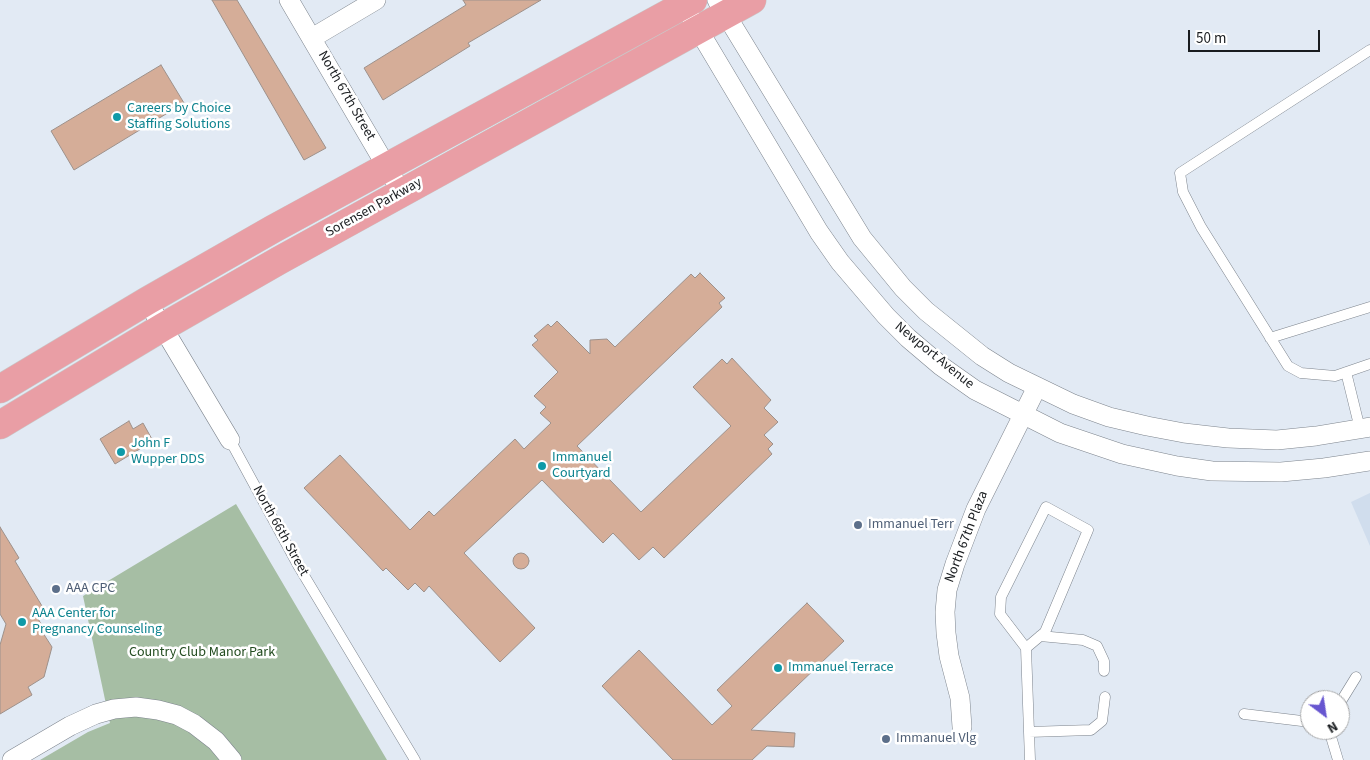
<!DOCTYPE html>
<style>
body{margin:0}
#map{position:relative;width:1370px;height:760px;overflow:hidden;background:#e2eaf4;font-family:"Source Sans 3",sans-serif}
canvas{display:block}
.north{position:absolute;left:1300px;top:690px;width:50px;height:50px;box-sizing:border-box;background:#fff;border:1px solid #a3a4a5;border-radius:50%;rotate:149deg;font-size:14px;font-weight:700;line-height:20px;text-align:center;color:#191c1f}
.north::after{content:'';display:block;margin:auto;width:18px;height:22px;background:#6756d0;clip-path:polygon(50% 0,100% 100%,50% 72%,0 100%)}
.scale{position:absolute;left:1188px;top:30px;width:132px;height:22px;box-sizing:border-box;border:2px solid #191c1f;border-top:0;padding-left:6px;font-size:15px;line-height:18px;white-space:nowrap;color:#191c1f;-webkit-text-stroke:4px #fff;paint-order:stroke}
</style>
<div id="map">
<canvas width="1370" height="760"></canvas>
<div class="north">N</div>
<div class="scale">50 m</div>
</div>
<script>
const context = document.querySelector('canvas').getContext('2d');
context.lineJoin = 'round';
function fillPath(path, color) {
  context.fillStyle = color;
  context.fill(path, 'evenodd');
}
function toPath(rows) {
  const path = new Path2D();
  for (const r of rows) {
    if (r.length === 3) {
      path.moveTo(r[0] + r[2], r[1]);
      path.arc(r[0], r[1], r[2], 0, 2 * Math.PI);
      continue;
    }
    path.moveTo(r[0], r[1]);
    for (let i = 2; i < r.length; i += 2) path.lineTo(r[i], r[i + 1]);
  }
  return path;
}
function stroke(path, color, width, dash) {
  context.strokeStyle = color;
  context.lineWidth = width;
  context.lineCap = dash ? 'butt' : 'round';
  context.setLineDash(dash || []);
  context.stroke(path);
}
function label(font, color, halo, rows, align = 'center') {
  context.font = font + ' "Source Sans 3",sans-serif';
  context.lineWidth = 5;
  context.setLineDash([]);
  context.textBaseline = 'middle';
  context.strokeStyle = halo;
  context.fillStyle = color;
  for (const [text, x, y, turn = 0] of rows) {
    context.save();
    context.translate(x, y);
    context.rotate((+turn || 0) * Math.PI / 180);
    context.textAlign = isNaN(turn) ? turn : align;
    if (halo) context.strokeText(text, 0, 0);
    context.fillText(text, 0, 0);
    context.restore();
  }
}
fillPath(toPath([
 [1370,493,1370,546,1351,502]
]), '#d0dded');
fillPath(toPath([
 [236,504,387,760,40,760,88,732,110,723,83,596]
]), '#a6bea4');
const building = toPath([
 [212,0,237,0,326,148,304,160,212,0],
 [463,0,541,0,468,43,470,46,383,100,364,68,466,5,463,0],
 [161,65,184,103,74,170,51,131,161,65],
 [700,273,725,298,719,303,722,307,577,446,641,512,731,426,693,387,722,359,727,364,732,358,771,400,764,408,778,422,764,435,773,444,768,449,772,454,664,558,653,547,639,560,613,533,603,543,542,480,464,553,535,628,500,662,429,586,424,592,415,583,408,590,386,568,383,571,304,488,340,455,410,530,429,511,434,516,515,439,524,449,551,423,540,413,546,407,534,396,558,372,532,345,538,340,534,336,548,324,551,327,557,321,590,354,590,340,607,339,615,347,691,274,695,278,700,273],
 [129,421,133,429,143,423,153,441,115,464,100,439,129,421],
 [0,527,19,558,15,561,45,611,37,617,44,629,43,633,52,647,44,677,28,687,32,695,0,714,0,645,6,624,0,614,0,527],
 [521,561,8],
 [807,603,844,641,751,730,795,733,794,747,767,746,752,760,673,760,602,686,639,650,712,725,732,706,717,690,807,603]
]);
fillPath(building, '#d5ad98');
stroke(building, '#9d918b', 1);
const service = toPath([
 [1370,50,1180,173,1183,192,1201,227,1288,366,1301,373,1335,376,1370,364],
 [1270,338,1370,307],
 [1346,372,1360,429],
 [230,440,299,567,415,760],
 [1040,636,1083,640,1097,646,1104,661,1104,671],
 [1026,648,1045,632,1088,530,1046,507,1001,597,1000,614,1026,648,1030,760],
 [1340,703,1356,677],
 [1244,714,1310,722],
 [1329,730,1338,760],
 [1029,732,1091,730,1102,721,1105,697]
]);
const minor = toPath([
 [289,0,402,193],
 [717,0,862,238,903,288,926,311,982,356,1009,373,1073,404,1109,417,1147,426,1184,433,1228,438,1277,440,1316,436,1370,427],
 [692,19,819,232,840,262,886,316,908,338,941,366,975,390,1060,433,1122,454,1177,466,1212,471,1281,472,1324,468,1370,461],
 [312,38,376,0],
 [147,301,230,440],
 [962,727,960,698,949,656,946,633,945,612,947,590,955,564,976,509,1037,387],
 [12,760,70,726,96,714,114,709,136,707,158,710,177,715,194,724,216,741,232,760]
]);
const primary = toPath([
 [0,389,147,301,273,229,693,0],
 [0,425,163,327,280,260,752,0]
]);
stroke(service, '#7d848d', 11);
stroke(minor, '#7d848d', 20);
stroke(primary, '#c8c9c9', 29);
stroke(service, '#fff', 10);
stroke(minor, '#fff', 19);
stroke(primary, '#e99ea5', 28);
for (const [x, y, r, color] of [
 [117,117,5,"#0f9aa8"],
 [121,452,5,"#0f9aa8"],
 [542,466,5,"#0f9aa8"],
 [858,525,5,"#5c6f8a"],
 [56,589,5,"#5c6f8a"],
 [22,622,5,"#0f9aa8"],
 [778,668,5,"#0f9aa8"],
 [886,739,5,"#5c6f8a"]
]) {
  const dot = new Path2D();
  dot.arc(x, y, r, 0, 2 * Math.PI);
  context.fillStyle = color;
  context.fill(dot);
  stroke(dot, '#fff', 2);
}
label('14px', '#191c1f', '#fff', [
 ["North 67th Street",346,96,60],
 ["Sorensen Parkway",374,208,-29],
 ["Newport Avenue",934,356,39],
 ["North 66th Street",280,531,61],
 ["North 67th Plaza",967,537,-69]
]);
label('14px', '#0d838f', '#fff', [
 ["Careers by Choice",127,109],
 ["Staffing Solutions",127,125],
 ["John F",131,444],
 ["Wupper DDS",131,460],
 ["Immanuel",552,458],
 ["Courtyard",552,474],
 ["AAA Center for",32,614],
 ["Pregnancy Counseling",32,630],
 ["Immanuel Terrace",788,668]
], 'left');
label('14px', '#4e5e75', '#fff', [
 ["Immanuel Terr",868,525],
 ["AAA CPC",66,589],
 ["Immanuel Vlg",896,739]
], 'left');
label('14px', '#234c20', '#fff', [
 ["Country Club Manor Park",202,653]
]);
</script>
